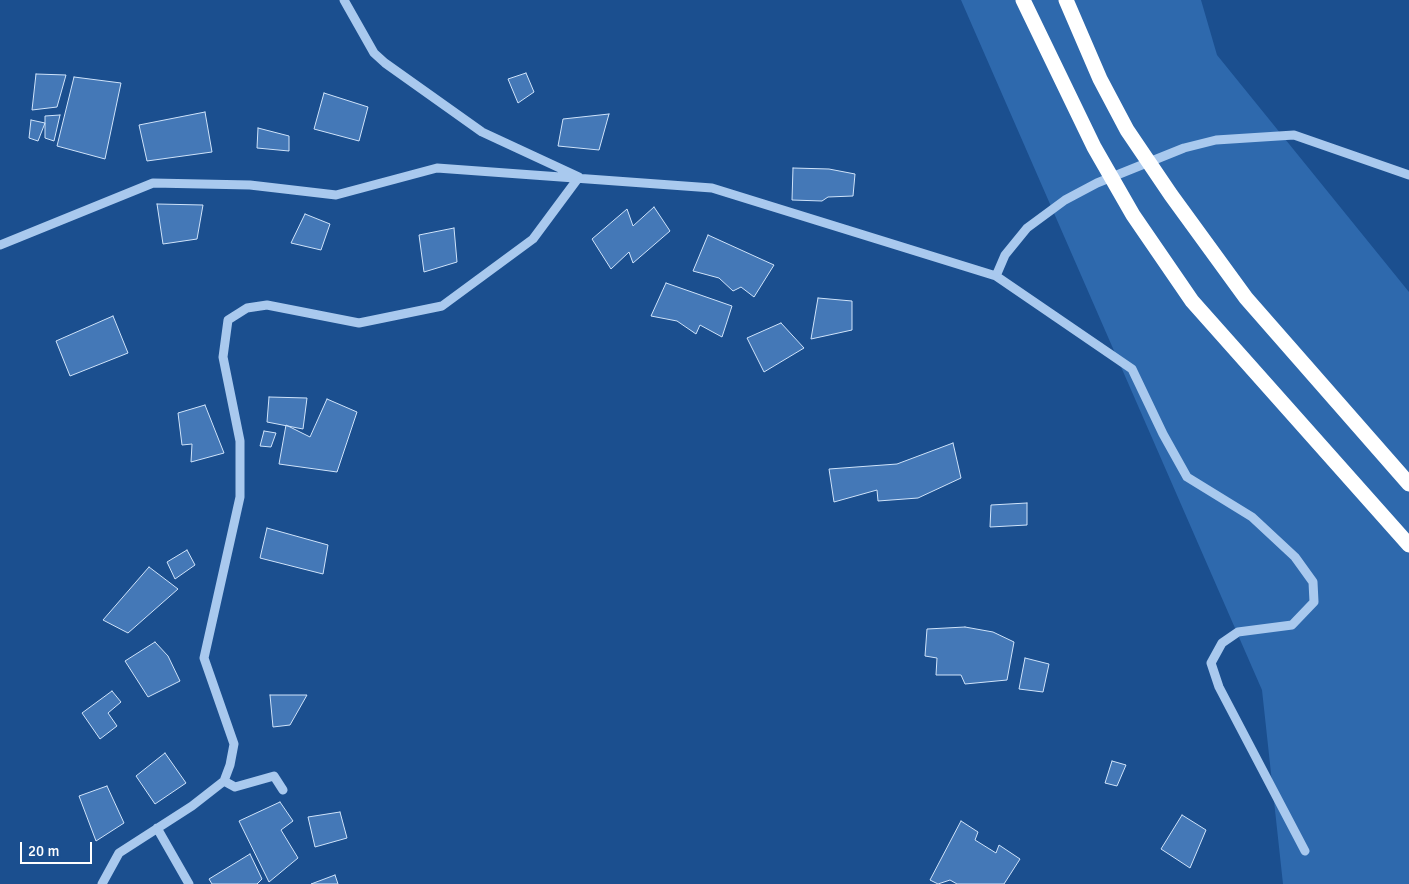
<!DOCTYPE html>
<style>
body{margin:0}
#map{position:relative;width:1409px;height:884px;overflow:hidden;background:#1b4f8f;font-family:Signika,sans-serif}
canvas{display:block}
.scale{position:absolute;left:20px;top:842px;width:72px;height:22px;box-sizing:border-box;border:2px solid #fff;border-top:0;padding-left:6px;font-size:15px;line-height:18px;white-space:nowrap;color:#fff;-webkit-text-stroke:4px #1b4f8f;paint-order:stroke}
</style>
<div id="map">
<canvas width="1409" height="884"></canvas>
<div class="scale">20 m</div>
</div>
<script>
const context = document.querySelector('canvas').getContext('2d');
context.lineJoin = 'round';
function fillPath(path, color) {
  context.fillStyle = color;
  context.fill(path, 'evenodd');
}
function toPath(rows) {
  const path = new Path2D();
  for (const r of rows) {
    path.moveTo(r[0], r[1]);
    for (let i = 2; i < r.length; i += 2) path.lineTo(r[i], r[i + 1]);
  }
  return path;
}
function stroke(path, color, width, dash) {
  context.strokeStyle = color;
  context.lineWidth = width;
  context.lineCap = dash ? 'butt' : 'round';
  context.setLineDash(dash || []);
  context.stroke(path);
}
fillPath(toPath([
 [961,0,1201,0,1217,55,1409,292,1409,884,1283,884,1262,690]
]), '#2e69ad');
const building = toPath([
 [526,73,534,92,518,103,508,79,526,73],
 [36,74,66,75,57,107,32,110,36,74],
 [74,77,121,83,105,159,57,146,74,77],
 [324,93,368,107,359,141,314,129,324,93],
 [205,112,212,152,147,161,139,125,205,112],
 [609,114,599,150,558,146,563,119,609,114],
 [60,115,54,141,45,138,45,116,60,115],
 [31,120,45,123,38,141,29,138,31,120],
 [258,128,289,136,289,151,257,148,258,128],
 [793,168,829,169,855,174,853,196,828,197,822,201,792,200,793,168],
 [157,204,203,205,197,239,163,244,157,204],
 [654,207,670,231,633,263,629,252,611,269,592,239,627,209,633,226,654,207],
 [305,214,330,224,321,250,291,243,305,214],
 [454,228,457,262,424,272,419,235,454,228],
 [708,235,774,265,754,297,741,287,733,291,719,278,693,271,708,235],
 [666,283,732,306,722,337,700,325,696,334,677,321,651,316,666,283],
 [818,298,852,301,852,330,811,339,818,298],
 [113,316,128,353,70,376,56,341,113,316],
 [781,323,804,348,764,372,747,338,781,323],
 [269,397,307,398,303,429,267,422,269,397],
 [327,399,357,412,337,472,279,464,286,425,310,437,327,399],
 [205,405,224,453,191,462,192,444,182,445,178,413,205,405],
 [264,431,276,433,271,447,260,446,264,431],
 [953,443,961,478,918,498,878,501,877,490,834,502,829,469,897,464,953,443],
 [1027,503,1027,525,990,527,991,505,1027,503],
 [267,528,328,545,323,574,260,558,267,528],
 [187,550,195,565,175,579,167,562,187,550],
 [149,567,178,589,128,633,103,620,149,567],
 [965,627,993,632,1014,642,1007,680,965,684,961,675,936,675,937,658,925,656,927,629,965,627],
 [155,642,168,656,180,681,148,697,125,661,155,642],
 [1025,658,1049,664,1043,692,1019,689,1025,658],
 [112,691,121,702,108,713,117,726,100,739,82,713,112,691],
 [270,695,307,695,290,725,273,727,270,695],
 [165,753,186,783,155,804,136,776,165,753],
 [1112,761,1126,765,1117,786,1105,783,1112,761],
 [107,786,124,823,96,841,79,796,107,786],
 [280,802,293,821,281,830,298,858,269,882,239,821,280,802],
 [340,812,347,838,315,847,308,817,340,812],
 [1182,815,1206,830,1190,868,1161,849,1182,815],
 [961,821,978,832,975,840,996,853,999,845,1020,859,1004,884,957,884,950,880,938,884,930,880,961,821],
 [250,854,262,879,257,884,212,884,209,879,250,854],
 [335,875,338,884,311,884,335,875]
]);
fillPath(building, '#4478b7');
stroke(building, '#cfe3fa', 1);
stroke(toPath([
 [0,245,153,183,250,185,336,195,437,168,712,188,996,276,1132,369,1163,434,1187,477,1252,517,1295,557,1313,582,1314,602,1292,625,1238,632,1222,643,1211,663,1219,687,1305,851],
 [996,276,1005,255,1027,228,1065,200,1097,183,1184,148,1216,140,1294,135,1409,175],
 [224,781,235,787,274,776,283,790],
 [157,828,189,884],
 [102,884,119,853,192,806,224,781,230,765,234,744,204,658,240,497,240,441,223,357,228,320,247,308,267,305,359,323,442,306,533,239,579,177,482,132,385,63,374,53,344,0]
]), '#a9c9ee', 9);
stroke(toPath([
 [1023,0,1094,147,1133,215,1192,301,1409,545],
 [1066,0,1100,79,1127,130,1171,195,1246,298,1409,484]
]), '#fff', 15);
</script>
